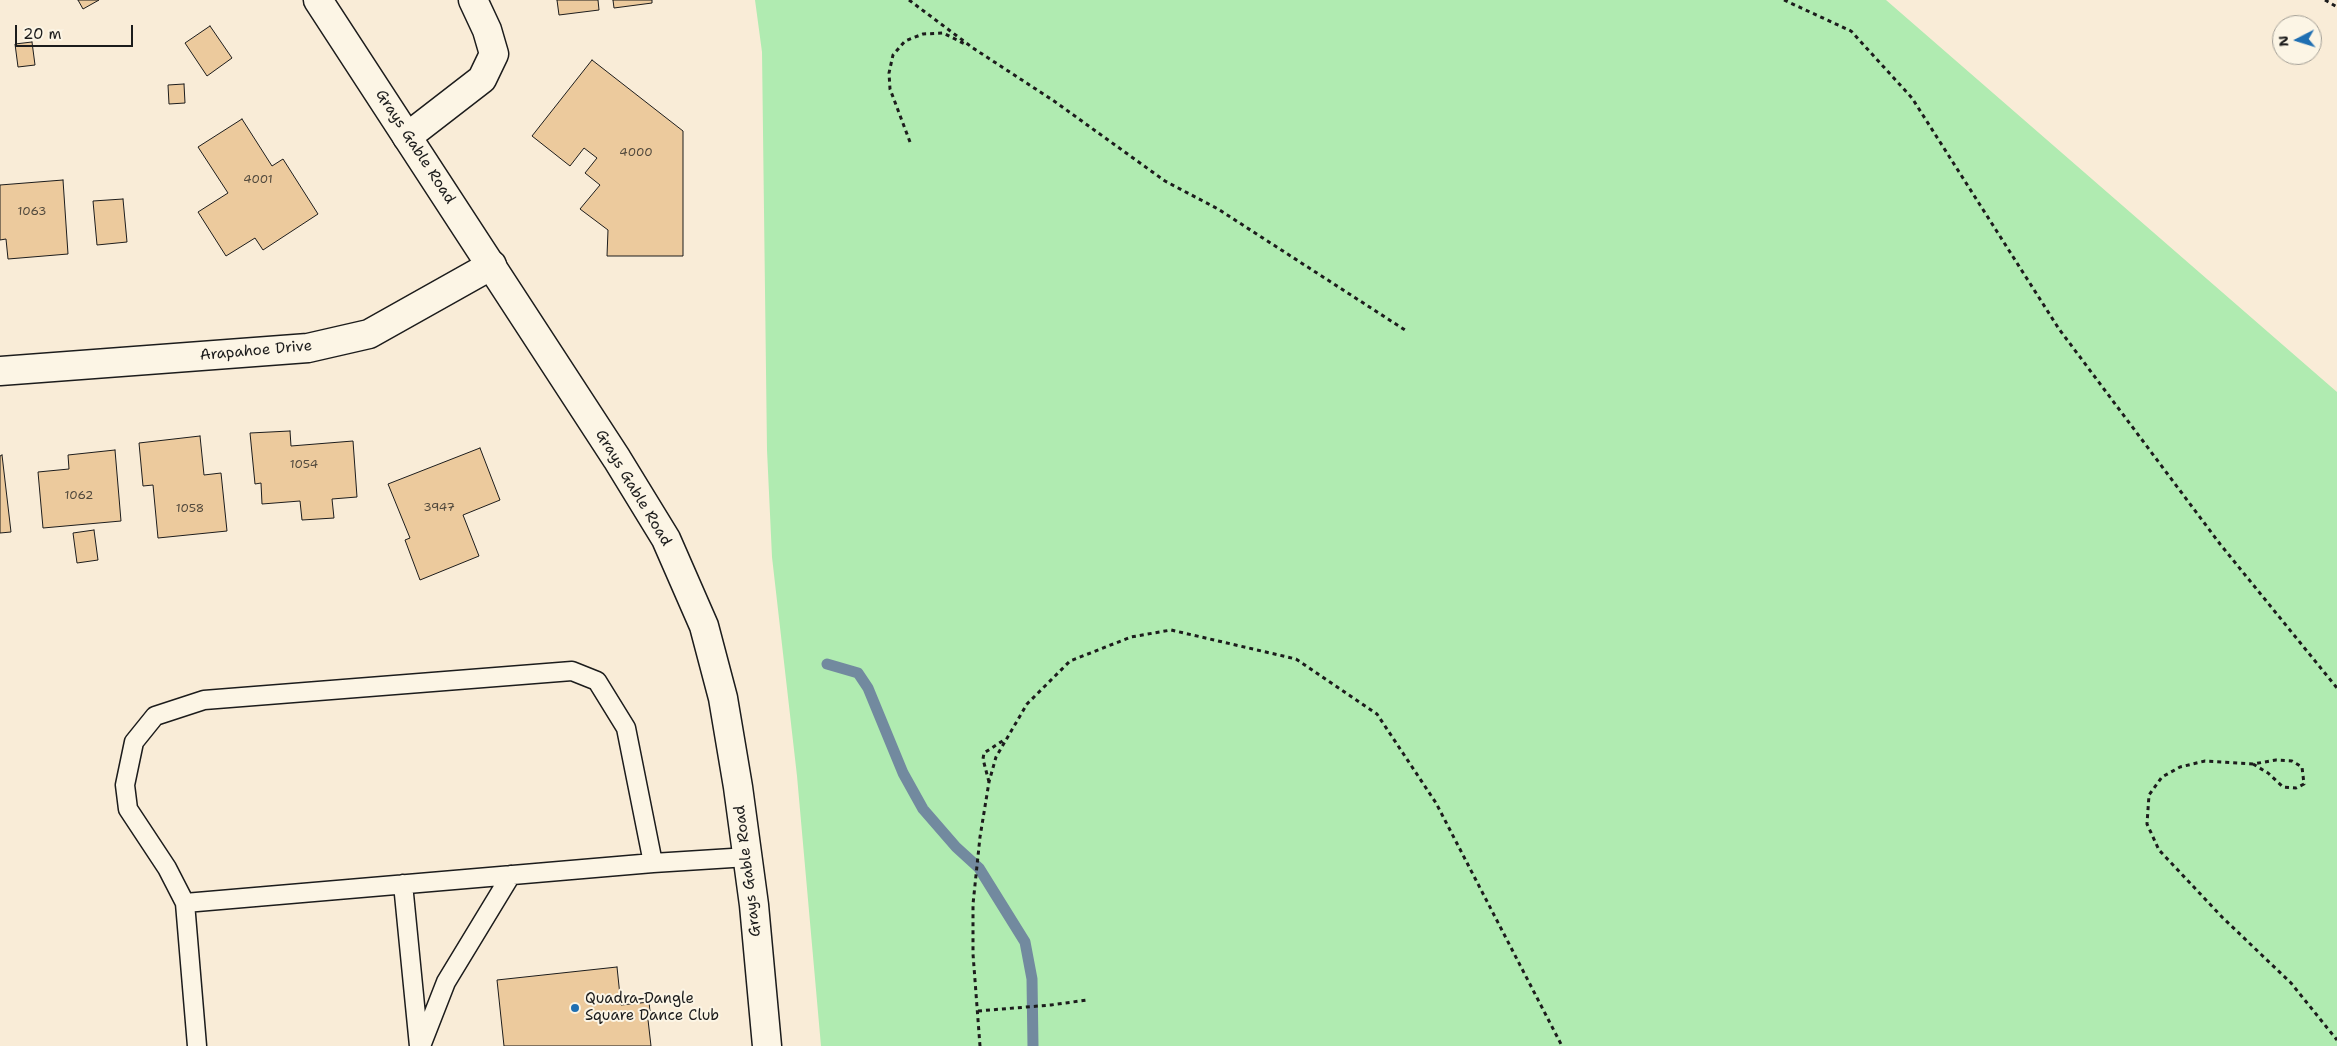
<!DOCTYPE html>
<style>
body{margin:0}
#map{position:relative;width:2337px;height:1046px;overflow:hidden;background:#f9ecd7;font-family:"Shantell Sans",sans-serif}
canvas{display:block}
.north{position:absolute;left:2272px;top:15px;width:50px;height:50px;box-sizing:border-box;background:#fcf5e5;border:1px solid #a29e95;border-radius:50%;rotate:265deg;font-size:14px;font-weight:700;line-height:20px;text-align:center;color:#1c1c1c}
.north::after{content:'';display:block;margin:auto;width:18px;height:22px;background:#1f6fb2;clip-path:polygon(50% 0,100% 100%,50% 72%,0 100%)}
.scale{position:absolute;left:15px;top:25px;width:118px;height:22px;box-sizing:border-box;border:2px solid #1c1c1c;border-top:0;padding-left:6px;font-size:15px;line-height:18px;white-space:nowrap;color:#1c1c1c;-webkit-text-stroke:4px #fcf5e5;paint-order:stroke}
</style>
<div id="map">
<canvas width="2337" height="1046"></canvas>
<div class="north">N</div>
<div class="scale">20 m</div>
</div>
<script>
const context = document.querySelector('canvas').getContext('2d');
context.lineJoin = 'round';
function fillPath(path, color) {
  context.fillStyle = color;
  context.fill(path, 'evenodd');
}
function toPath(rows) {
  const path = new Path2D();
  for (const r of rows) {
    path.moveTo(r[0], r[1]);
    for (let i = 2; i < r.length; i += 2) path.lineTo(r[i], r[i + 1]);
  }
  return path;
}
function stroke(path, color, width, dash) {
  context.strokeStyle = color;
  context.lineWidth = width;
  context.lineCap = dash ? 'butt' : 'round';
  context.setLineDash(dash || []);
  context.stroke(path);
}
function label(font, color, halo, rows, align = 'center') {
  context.font = font + ' "Shantell Sans",sans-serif';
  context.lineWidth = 4;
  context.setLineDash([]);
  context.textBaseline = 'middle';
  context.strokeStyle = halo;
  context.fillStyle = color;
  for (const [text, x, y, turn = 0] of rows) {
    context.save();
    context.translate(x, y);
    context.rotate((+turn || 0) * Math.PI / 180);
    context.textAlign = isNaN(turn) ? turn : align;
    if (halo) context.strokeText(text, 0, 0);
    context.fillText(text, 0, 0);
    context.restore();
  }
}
fillPath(toPath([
 [755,0,1886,0,2337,392,2337,1046,821,1046,797,776,772,557,767,450,762,52]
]), '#b0ebb1');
stroke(toPath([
 [827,664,858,673,868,688,903,773,923,809,956,847,979,868,1025,942,1032,979,1033,1046]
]), '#728a9f', 11);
const building = toPath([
 [78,0,99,0,83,9,78,0],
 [557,0,598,0,599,10,559,15,557,0],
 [613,0,652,0,652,3,614,8,613,0],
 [210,26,232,58,207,76,185,43,210,26],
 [32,42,35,65,18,67,15,44,32,42],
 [592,60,683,131,683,256,607,256,608,230,580,209,600,185,585,173,597,158,584,148,570,166,532,136,592,60],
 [184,84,185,103,169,104,168,85,184,84],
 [242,119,272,166,283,159,318,214,263,250,255,238,226,256,198,212,228,193,198,147,242,119],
 [63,180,68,254,8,259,6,239,0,240,0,185,63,180],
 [123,199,127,242,97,245,93,201,123,199],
 [290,431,291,446,353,441,357,497,332,499,334,518,302,520,300,501,262,504,261,483,255,484,250,433,290,431],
 [200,436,204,475,221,473,227,531,158,538,153,485,143,486,139,443,200,436],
 [480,448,500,500,463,515,479,556,420,580,405,540,410,538,388,484,480,448],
 [115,450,121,521,43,528,38,472,69,469,68,455,115,450],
 [2,455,11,532,0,533,0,456,2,455],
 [94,530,98,560,77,563,73,533,94,530],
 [617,967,621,1005,649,1002,650,1011,647,1011,651,1046,504,1046,497,980,617,967]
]);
fillPath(building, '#ecca9d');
stroke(building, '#1c1c1c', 1);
const service = toPath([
 [403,884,419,1046],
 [185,903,653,863,748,857],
 [197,1046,185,903,167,868,128,809,125,785,134,742,155,716,204,700,572,671,597,681,626,728,653,863],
 [421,1046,446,982,511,875]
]);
const minor = toPath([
 [407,137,482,79,494,54,487,30,473,0],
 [0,371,308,348,369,334,492,265]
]);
const tertiary = toPath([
 [318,0,617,459,666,539,704,626,723,698,738,787,754,905,767,1046]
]);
stroke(service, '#1c1c1c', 21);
stroke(minor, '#1c1c1c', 31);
stroke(tertiary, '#1c1c1c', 31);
stroke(toPath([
 [909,0,973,48,1054,101,1165,181,1218,209,1405,330],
 [1784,0,1851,31,1912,98,2059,329,2220,544,2337,688],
 [2325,0,2337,7],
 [910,142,890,89,889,73,893,55,905,41,923,34,943,33,965,44],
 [2253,764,2268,773,2283,787,2296,788,2304,784,2302,767,2292,761,2276,760,2253,764,2205,761,2180,767,2162,777,2149,795,2147,824,2159,850,2222,917,2291,983,2337,1040],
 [989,782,983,759,984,753,1004,740],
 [978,1011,1051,1005,1087,1000],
 [980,1046,973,954,973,904,980,837,989,782,996,757,1027,704,1070,661,1131,637,1171,630,1296,659,1377,714,1436,803,1562,1046]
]), '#1c1c1c', 3, [4, 4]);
stroke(service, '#fcf5e5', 18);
stroke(minor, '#fcf5e5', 28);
stroke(tertiary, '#fcf5e5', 28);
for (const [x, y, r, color] of [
 [575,1008,5,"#1f6fb2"]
]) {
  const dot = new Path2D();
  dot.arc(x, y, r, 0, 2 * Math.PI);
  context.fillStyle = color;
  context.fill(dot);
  stroke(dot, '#fcf5e5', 2);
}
label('12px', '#50483c', null, [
 ["4000",636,153],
 ["4001",258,180],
 ["1063",32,212],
 ["1054",304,465],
 ["1062",79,496],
 ["3947",439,508],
 ["1058",190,509]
]);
label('15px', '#1c1c1c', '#fcf5e5', [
 ["Grays Gable Road",415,147,57],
 ["Arapahoe Drive",256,351,-5],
 ["Grays Gable Road",633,488,59],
 ["Grays Gable Road",748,871,-97]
]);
label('15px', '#1c1c1c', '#fcf5e5', [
 ["Quadra-Dangle",585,999],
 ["Square Dance Club",585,1016]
], 'left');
</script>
